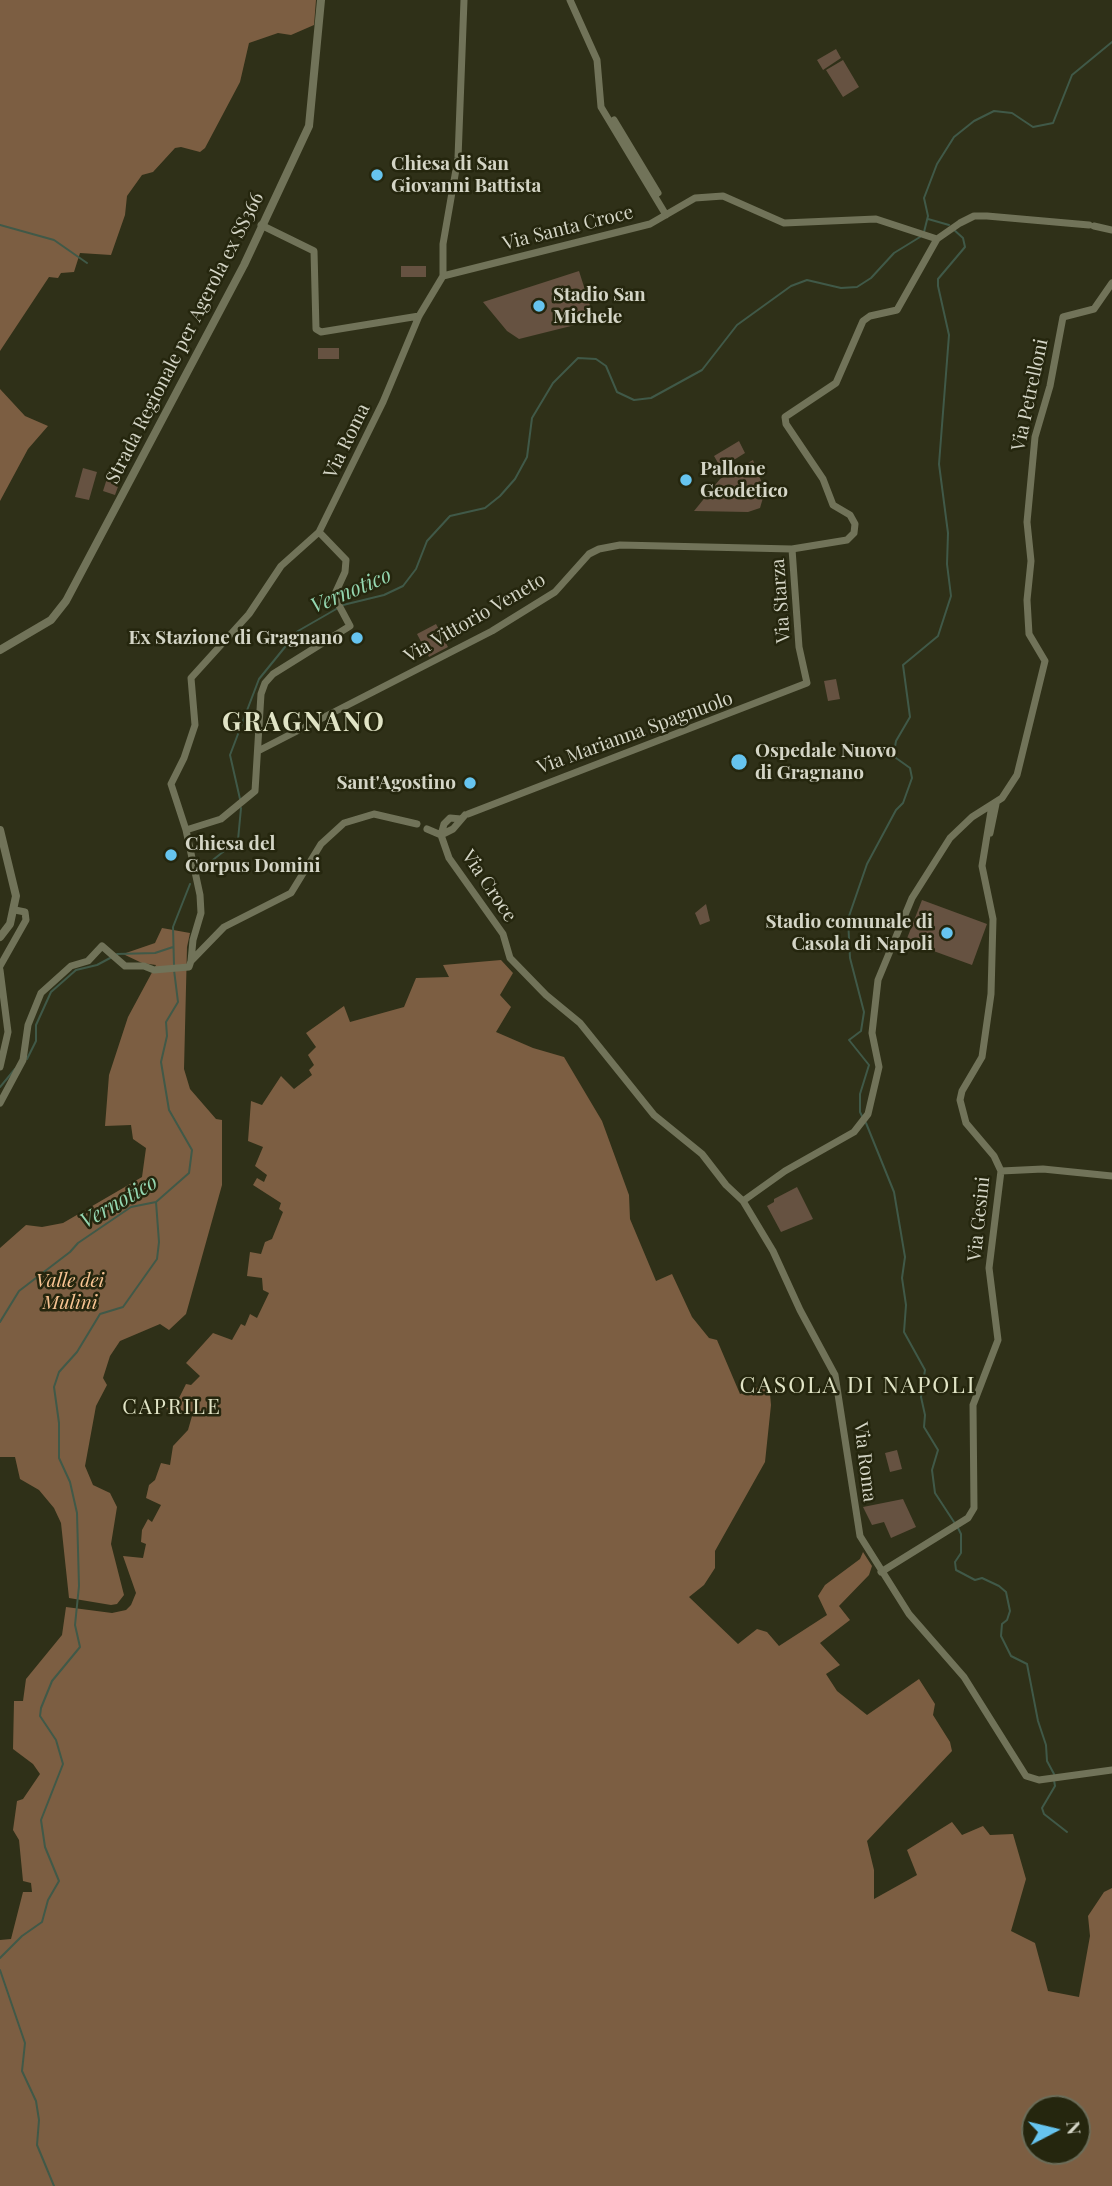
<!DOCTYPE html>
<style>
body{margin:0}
#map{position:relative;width:1112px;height:2186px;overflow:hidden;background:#2f3018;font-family:"Playfair Display",serif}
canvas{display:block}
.north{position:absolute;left:1021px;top:2095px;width:70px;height:70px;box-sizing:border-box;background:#25260e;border:2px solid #6b6c58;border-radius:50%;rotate:83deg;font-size:19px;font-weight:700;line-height:28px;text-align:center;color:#d4d5c6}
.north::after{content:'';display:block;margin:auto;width:24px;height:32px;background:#66c4ef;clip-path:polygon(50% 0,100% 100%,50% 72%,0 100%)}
</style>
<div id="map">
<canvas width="1112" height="2186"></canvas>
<div class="north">N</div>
</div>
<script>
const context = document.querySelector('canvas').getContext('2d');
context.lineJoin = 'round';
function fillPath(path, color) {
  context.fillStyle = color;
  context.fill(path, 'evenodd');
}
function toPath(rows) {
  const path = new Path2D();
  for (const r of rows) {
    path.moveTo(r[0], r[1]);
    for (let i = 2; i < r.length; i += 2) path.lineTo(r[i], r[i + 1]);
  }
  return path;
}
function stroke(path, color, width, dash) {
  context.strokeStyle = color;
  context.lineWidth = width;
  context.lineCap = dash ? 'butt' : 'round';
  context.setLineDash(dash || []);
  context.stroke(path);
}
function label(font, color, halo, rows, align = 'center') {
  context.font = font + ' "Playfair Display",serif';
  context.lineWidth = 5;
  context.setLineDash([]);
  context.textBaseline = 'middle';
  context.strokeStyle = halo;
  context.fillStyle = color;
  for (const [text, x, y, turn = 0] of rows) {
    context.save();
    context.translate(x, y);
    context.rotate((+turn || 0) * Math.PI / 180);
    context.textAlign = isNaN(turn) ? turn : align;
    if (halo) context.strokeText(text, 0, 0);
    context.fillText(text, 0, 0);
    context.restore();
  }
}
fillPath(toPath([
 [836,49,841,58,823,70,817,60],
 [843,60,859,87,843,97,826,70],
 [401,266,426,266,426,277,401,277],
 [579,271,593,315,590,317,591,321,519,339,507,331,483,302],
 [318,348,339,348,339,359,318,359],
 [739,441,745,453,721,468,714,456],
 [753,460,765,491,760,508,748,512,694,511,720,479],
 [83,468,97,472,89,500,75,497],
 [110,469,123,473,115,495,103,491],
 [436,624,448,647,429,657,417,634],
 [836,679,840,699,828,701,824,681],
 [922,900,987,924,972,965,906,941],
 [706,904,710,921,700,925,695,913],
 [797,1187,813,1219,781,1232,767,1206,774,1202,774,1199],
 [897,1450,902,1469,890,1472,885,1453],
 [903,1499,916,1527,891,1538,884,1522,872,1525,863,1507]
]), '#665241');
fillPath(toPath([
 [0,0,316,0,314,25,291,35,278,33,249,43,240,82,205,148,200,152,181,147,175,148,153,172,142,175,127,196,125,215,111,255,80,253,74,272,61,273,58,278,49,277,0,351],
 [0,389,25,416,48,426,28,449,0,501],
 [162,928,190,933,187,947,184,1069,190,1089,216,1119,222,1120,222,1185,186,1314,169,1330,160,1324,120,1341,110,1356,103,1378,107,1385,96,1406,85,1466,93,1485,110,1493,117,1507,111,1544,124,1595,117,1604,111,1605,69,1598,61,1523,54,1508,39,1490,20,1479,15,1457,0,1457,0,1248,26,1225,42,1227,63,1223,142,1177,146,1148,133,1139,131,1125,105,1126,109,1075,128,1017,156,965,142,963,123,954,155,943],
 [501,960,513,973,500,995,511,1007,496,1032,533,1048,564,1057,602,1121,629,1195,630,1219,656,1281,672,1274,692,1317,709,1338,717,1340,740,1394,769,1383,771,1405,765,1462,715,1551,715,1568,704,1585,689,1597,738,1644,757,1629,767,1632,779,1646,827,1615,818,1596,825,1585,860,1559,863,1552,872,1566,869,1575,839,1606,850,1620,820,1643,840,1665,826,1674,837,1691,867,1715,919,1679,935,1704,933,1715,950,1742,952,1751,867,1841,874,1870,874,1899,917,1875,907,1850,952,1822,962,1835,983,1826,990,1835,1013,1834,1026,1879,1011,1931,1035,1943,1048,1991,1079,1997,1090,1936,1088,1916,1104,1892,1112,1888,1112,2186,0,2186,0,1940,11,1939,23,1892,32,1892,31,1883,23,1881,19,1840,13,1830,17,1801,23,1799,40,1774,33,1764,13,1749,14,1701,23,1701,26,1679,62,1635,66,1607,112,1613,126,1610,131,1605,136,1593,123,1556,143,1558,146,1544,141,1542,142,1530,148,1519,152,1522,161,1505,146,1498,149,1485,155,1480,161,1463,170,1465,173,1446,188,1430,192,1416,166,1409,179,1398,186,1384,191,1385,200,1376,186,1363,213,1333,232,1340,241,1324,245,1326,250,1314,257,1318,269,1293,263,1290,262,1278,247,1276,250,1252,261,1254,265,1242,272,1239,283,1212,279,1209,281,1203,253,1185,257,1178,264,1182,267,1175,255,1166,263,1147,248,1141,251,1101,262,1105,281,1076,294,1089,312,1075,309,1070,314,1065,308,1055,316,1047,306,1033,344,1006,350,1022,404,1007,416,978,449,977,443,965],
 [1035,2109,1077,2109,1077,2151,1035,2151]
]), '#7c5e42');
stroke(toPath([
 [928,219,949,225],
 [0,225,54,240,87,263],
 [924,232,928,216,924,198,937,164,954,137,974,121,994,111,1012,113,1033,127,1053,123,1072,75,1112,42],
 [343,605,384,595,403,586,416,569,427,541,450,516,485,508,500,496,515,479,527,457,532,418,553,383,578,358,596,359,606,366,617,392,634,400,651,398,702,370,737,325,791,286,807,280,841,288,857,287,871,278,894,253,920,237],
 [240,799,230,755,259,679,298,631,338,608],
 [204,867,238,840,241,808],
 [117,954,155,953,173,947],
 [174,965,173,927,190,884],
 [27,1059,36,1041,36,1025,51,992,76,970,97,965,112,957],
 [0,1087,15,1069],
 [863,1118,860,1112,860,1094,869,1065,849,1040,861,1031,864,1012,850,958,848,919,867,864,896,810,903,803,912,778,910,768,896,758,894,753,896,741,910,717,903,665,938,636,951,596,947,564,948,533,939,464,949,335,938,286,938,279,965,247,963,238,953,229],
 [866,1123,894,1192,905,1257,902,1278,906,1305,904,1332,925,1370,921,1397,925,1415,924,1427,938,1450,932,1470,935,1493,954,1522],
 [0,1322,19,1291,70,1252,78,1243,131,1207,156,1202,189,1173,192,1150,169,1110,161,1062,167,1036,166,1022,178,1002,174,970],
 [957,1526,961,1534,961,1553,955,1562,956,1570,975,1580,982,1578,999,1586,1006,1592,1010,1611,1007,1620,1002,1624,1001,1636,1011,1656,1027,1664,1038,1721,1046,1745,1047,1761,1054,1774],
 [1054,1780,1055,1786,1042,1808,1044,1814,1067,1832],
 [0,1958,22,1936,42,1922,48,1900,59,1881,45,1847,41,1820,63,1764,56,1740,40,1716,41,1708,52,1681,80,1647,75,1625,79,1586,77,1513,70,1482,59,1458,59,1423,54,1387,59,1372,77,1352,100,1314,123,1307,157,1259,159,1242,156,1202],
 [0,1970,25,2043,22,2071,36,2101,39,2120,37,2145,54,2186]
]), '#405948', 2);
stroke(toPath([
 [570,0,597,60,601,107,666,215],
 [614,120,658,193],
 [261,225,314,251,316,329,321,332,419,316],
 [1094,226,1112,230],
 [443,276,650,224,695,198,723,196,784,223,876,219,937,239],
 [258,751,492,631,555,592,589,554,599,549,620,545,792,549],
 [468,814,807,683,799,647,792,549,847,540,854,533,855,524,850,515,833,505,823,479,786,424,785,417,836,383,863,321,870,316,897,310,937,239,960,223,974,216,987,216,1089,225],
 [461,819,450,818,444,824,441,835,453,829,465,815],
 [427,829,441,835,449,858,503,934,510,958,546,995,580,1023,654,1115,702,1154,726,1185,743,1201,773,1251,800,1310,835,1375,860,1536,909,1614,964,1677,1026,1776,1039,1780,1112,1770],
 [186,830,221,819,255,791,261,694,265,683,273,674,350,626,334,596,345,572,346,560,319,532],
 [990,833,996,804],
 [191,961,193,940,201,913,200,895,186,830,171,784,184,758,195,725,191,678,249,614,281,566,319,532,383,402,419,316,443,276,443,244,458,158,464,0],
 [0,966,26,920,25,912,15,910],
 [0,970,8,1032,0,1067],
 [0,1103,23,1060,28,1025,41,993,71,966,88,961,102,946,125,966,144,966,154,970,189,967,191,961,224,927,291,893,321,844,344,823,374,814,417,824],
 [1001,1171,1043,1169,1112,1176],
 [743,1201,785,1171,854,1132,868,1114,879,1067,872,1033,878,980,912,898,950,838,972,817,1002,798,1017,775,1045,661,1029,634,1027,600,1031,561,1027,522,1035,437,1050,386,1063,317,1094,309,1112,283],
 [881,1572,968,1518,974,1508,973,1405,998,1340,989,1268,1001,1171,994,1156,966,1123,960,1100,962,1091,982,1057,991,994,993,919,982,866,992,805]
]), '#717359', 7);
stroke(toPath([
 [0,650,51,620,66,601,244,265,309,126,321,0],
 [0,830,16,896,10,924,0,937]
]), '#717359', 8);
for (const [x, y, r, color] of [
 [377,175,7,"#66c4ef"],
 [539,306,7,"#66c4ef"],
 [686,480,7,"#66c4ef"],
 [357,638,7,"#66c4ef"],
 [739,762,9,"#66c4ef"],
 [470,783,7,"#66c4ef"],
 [171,855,7,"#66c4ef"],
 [947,933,7,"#66c4ef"]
]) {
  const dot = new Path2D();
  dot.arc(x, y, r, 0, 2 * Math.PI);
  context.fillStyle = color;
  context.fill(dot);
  stroke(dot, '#25260e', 2.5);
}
label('bold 19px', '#d4d5c6', '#25260e', [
 ["Chiesa di San",391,164],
 ["Giovanni Battista",391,186],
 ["Stadio San",553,295],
 ["Michele",553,317],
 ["Pallone",700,469],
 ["Geodetico",700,491],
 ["Ex Stazione di Gragnano",343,638,"right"],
 ["Ospedale Nuovo",755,751],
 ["di Gragnano",755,773],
 ["Sant'Agostino",456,783,"right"],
 ["Chiesa del",185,844],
 ["Corpus Domini",185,866],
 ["Stadio comunale di",933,922,"right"],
 ["Casola di Napoli",933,944,"right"]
], 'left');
label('19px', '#d4d5c6', '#25260e', [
 ["Via Santa Croce",568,228,-14],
 ["Strada Regionale per Agerola ex SS366",185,338,-63],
 ["Via Petrelloni",1030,395,-78],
 ["Via Roma",347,441,-64],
 ["Via Starza",781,601,-94],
 ["Via Vittorio Veneto",475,618,-30],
 ["Via Marianna Spagnuolo",635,733,-20],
 ["Via Croce",489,886,56],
 ["Via Gesini",979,1219,-84],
 ["Via Roma",865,1462,83]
]);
label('italic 19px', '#f8c493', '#25260e', [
 ["Valle dei",70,1281],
 ["Mulini",70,1303]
]);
label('italic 21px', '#94d7b1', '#25260e', [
 ["Vernotico",351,591,-23],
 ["Vernotico",119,1202,-30]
]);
context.letterSpacing = '2px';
label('21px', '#e1e4c6', '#25260e', [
 ["CAPRILE",172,1407]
]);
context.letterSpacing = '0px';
context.letterSpacing = '2px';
label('23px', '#e1e4c6', '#25260e', [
 ["CASOLA DI NAPOLI",858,1386]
]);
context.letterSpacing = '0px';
context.letterSpacing = '2px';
label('bold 26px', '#e1e4c6', '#25260e', [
 ["GRAGNANO",304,723]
]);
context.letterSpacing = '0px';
</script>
